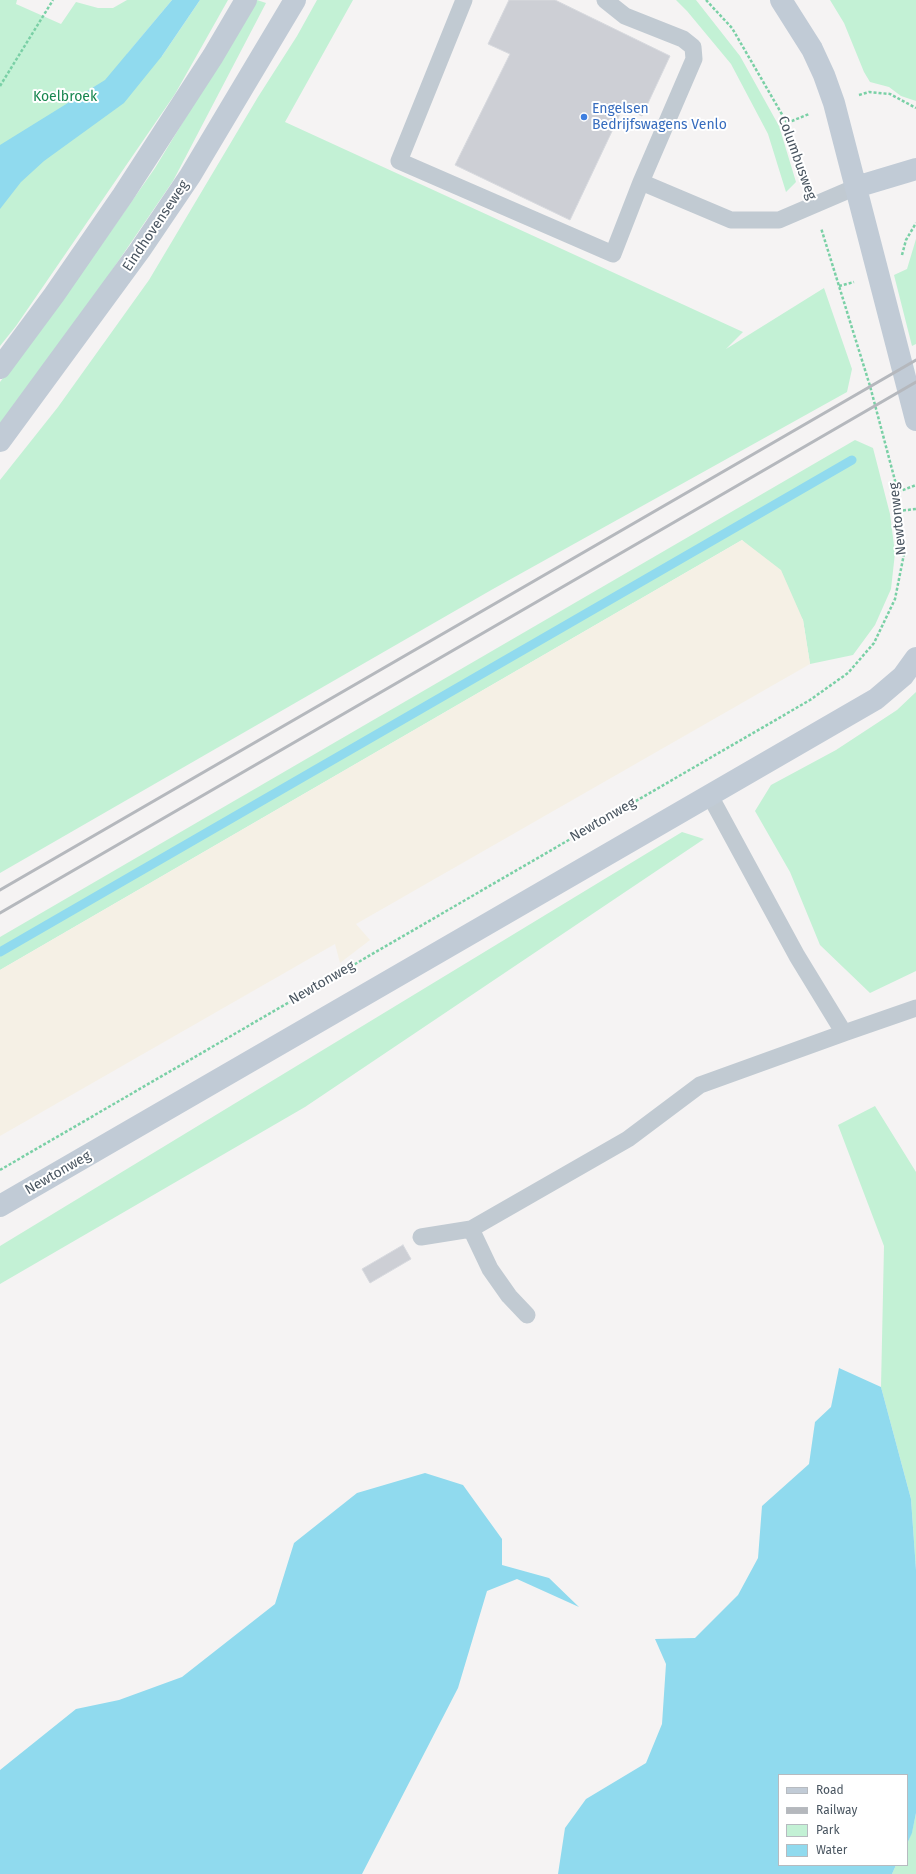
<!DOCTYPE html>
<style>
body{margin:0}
#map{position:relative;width:916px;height:1874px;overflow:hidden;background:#f5f3f3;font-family:"Fira Sans",sans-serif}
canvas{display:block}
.legend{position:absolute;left:778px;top:1774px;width:130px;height:92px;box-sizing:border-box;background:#fff;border:1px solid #b7bbc0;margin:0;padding:5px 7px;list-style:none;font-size:12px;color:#4a5661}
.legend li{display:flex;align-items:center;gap:8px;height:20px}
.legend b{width:20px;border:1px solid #b7bbc0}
</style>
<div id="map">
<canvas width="916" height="1874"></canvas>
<ul class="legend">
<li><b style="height:5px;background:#c1cbd6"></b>Road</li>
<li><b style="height:5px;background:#b5b8bd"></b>Railway</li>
<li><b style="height:11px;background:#c3f1d5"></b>Park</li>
<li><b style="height:11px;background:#90daee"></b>Water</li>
</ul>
</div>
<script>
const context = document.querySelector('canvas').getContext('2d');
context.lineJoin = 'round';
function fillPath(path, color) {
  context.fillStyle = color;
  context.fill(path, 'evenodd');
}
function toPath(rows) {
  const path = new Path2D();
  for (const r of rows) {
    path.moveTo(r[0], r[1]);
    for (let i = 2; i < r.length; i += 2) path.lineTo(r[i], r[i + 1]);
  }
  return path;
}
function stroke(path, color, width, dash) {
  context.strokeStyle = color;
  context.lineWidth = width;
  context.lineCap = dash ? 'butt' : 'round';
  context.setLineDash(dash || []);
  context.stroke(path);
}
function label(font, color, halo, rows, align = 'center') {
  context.font = font + ' "Fira Sans",sans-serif';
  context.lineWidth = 4;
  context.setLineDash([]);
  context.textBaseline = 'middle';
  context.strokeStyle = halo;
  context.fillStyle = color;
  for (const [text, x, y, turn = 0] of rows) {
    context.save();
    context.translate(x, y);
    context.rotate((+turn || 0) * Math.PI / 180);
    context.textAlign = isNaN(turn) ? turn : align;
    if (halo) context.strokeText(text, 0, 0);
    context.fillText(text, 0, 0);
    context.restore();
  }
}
fillPath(toPath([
 [0,0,17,0,16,4,61,24,76,2,98,8,113,8,127,0,172,0,127,54,162,56,200,0,228,0,175,94,16,326,0,346],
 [257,0,266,3,173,181,76,323,0,425,0,382,57,308,155,168],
 [317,0,353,0,285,122,743,332,726,349,824,288,852,369,847,392,493,589,0,873,0,480,58,407,149,280,258,97,297,36],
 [676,0,696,0,740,56,779,126,796,182,786,192,768,134,731,64,687,11],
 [830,0,916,0,916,101,901,96,889,87,870,82,864,72,844,23],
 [916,239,916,344,912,346,894,275,907,269],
 [855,440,873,448,890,514,895,553,891,589,875,625,853,655,810,664,803,620,742,540,0,970,0,937],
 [916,692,916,971,870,993,820,945,790,872,755,811,771,785,836,750,897,710],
 [682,832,704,839,305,1107,0,1284,0,1246],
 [875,1106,916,1172,916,1570,911,1499,881,1387,884,1246,838,1125],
 [916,1813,916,1874,892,1874,896,1865,907,1865,907,1844,912,1832]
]), '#c3f1d5');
fillPath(toPath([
 [742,540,781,570,803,620,810,664,356,924,370,940,340,963,335,944,0,1136,0,970]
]), '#f5f0e5');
fillPath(toPath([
 [172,0,200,0,162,56,124,103,44,161,21,182,0,209,0,145,105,80],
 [839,1368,881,1387,911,1499,916,1570,916,1813,912,1833,907,1844,907,1775,779,1775,779,1865,896,1865,892,1874,558,1874,565,1828,586,1799,646,1763,662,1724,666,1664,655,1639,695,1638,738,1595,758,1558,762,1506,809,1464,815,1422,831,1407],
 [425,1473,463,1485,502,1539,502,1565,549,1578,579,1607,517,1579,487,1591,458,1688,362,1874,0,1874,0,1770,76,1709,119,1700,182,1677,275,1604,294,1543,357,1493]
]), '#90daee');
stroke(toPath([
 [0,952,852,460]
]), '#90daee', 9);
const building = toPath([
 [509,0,555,0,670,56,642,116,623,108,570,220,455,165,510,54,488,44,509,0],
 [403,1245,411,1259,370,1283,362,1269,403,1245]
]);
fillPath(building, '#cdcfd5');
stroke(building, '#d7d9de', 1);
stroke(toPath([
 [706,0,732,28,787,123,807,183],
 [0,86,53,0],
 [859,95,869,92,890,94,916,108],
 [787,123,809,114],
 [902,255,906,240,916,223],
 [839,286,854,282],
 [898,492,916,485],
 [898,511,916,509],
 [0,1170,810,700,848,673,874,643,895,599,904,554,898,492,870,386,821,228]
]), '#7ad0a6', 2.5, [3, 2]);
stroke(toPath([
 [464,0,399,161,613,254,641,182,694,59,693,47,683,39,625,16,605,0],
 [641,182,731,220,779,220,856,187],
 [709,794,797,956,844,1033,916,1008],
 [471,1229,490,1269,509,1296,527,1315],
 [421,1237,471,1229,628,1139,700,1085,844,1033]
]), '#c1cad2', 17);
stroke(toPath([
 [781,0,812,49,824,75,834,103,916,420],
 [856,187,916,169],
 [0,368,54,295,123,195,213,56,246,0],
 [0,441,140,250,190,176,295,0],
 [0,1206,876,699,903,676,916,658]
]), '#c1cbd6', 22);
stroke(toPath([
 [0,890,916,360],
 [0,913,916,382]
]), '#b5b8bd', 3);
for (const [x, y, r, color] of [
 [584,117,4,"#3f7fe0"]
]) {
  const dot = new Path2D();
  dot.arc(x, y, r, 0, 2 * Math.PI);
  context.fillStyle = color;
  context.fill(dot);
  stroke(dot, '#fff', 1.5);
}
label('14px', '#17864f', '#fff', [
 ["Koelbroek",65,97]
]);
label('14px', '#366cbe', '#fff', [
 ["Engelsen",592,109],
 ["Bedrijfswagens Venlo",592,125]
], 'left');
label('14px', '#4a5661', '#fff', [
 ["Columbusweg",797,158,70],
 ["Eindhovenseweg",156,226,-56],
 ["Newtonweg",898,519,-96],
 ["Newtonweg",603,820,-30],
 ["Newtonweg",322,983,-30],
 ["Newtonweg",58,1173,-30]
]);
</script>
